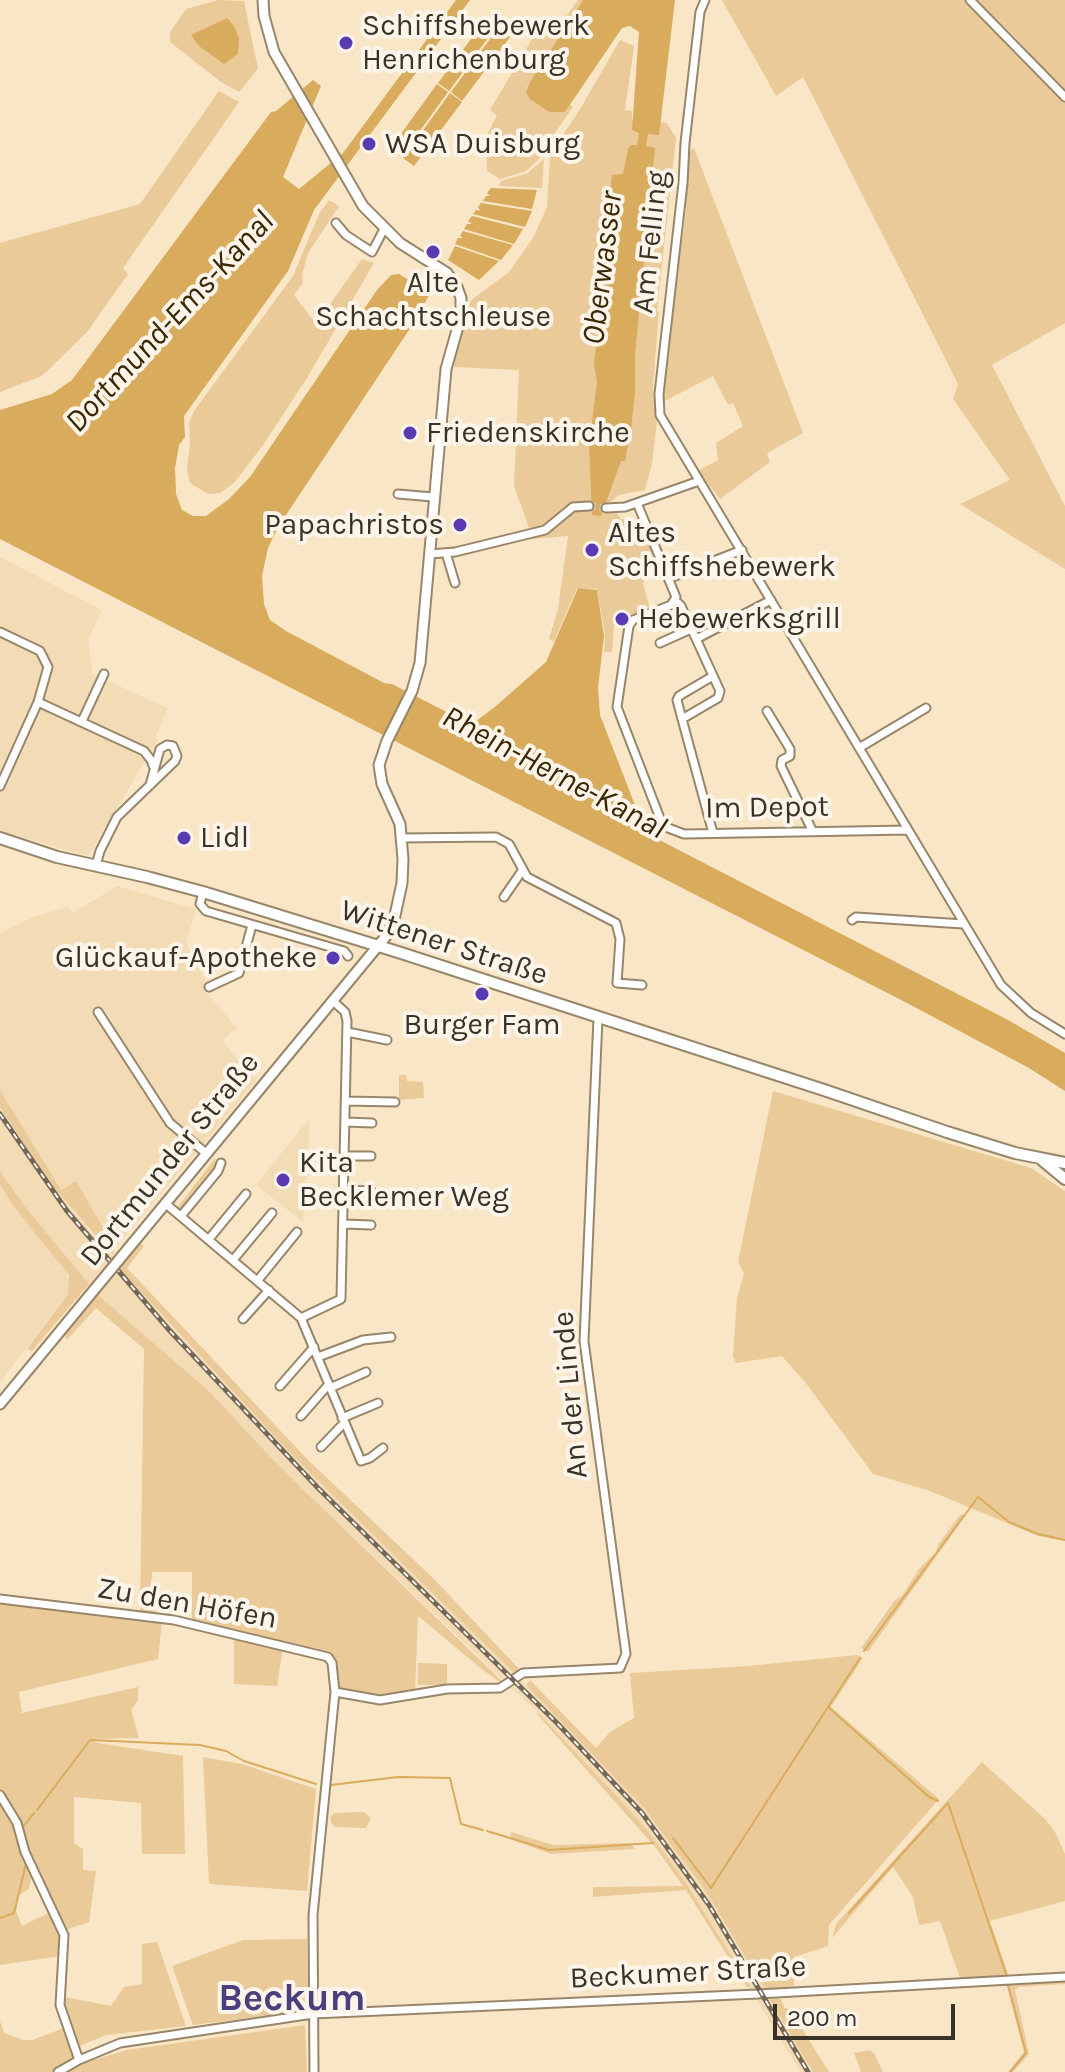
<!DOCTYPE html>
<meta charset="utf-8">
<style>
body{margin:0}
#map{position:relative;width:1065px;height:2072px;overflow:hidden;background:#f9e6c7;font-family:Karla,sans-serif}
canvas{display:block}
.scale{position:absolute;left:773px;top:2004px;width:182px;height:36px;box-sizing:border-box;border:4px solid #393226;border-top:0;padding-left:10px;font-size:24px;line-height:28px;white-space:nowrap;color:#393226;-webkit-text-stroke:6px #fdf5e9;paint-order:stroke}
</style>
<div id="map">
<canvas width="1065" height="2072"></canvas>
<div class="scale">200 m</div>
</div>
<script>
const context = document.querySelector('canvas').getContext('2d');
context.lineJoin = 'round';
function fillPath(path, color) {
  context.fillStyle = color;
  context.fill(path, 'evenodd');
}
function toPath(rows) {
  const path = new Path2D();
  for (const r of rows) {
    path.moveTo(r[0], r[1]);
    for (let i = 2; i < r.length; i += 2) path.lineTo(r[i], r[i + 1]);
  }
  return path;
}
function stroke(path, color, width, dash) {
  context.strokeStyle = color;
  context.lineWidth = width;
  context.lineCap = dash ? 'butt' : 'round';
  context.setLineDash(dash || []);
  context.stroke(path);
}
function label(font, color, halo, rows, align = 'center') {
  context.font = font + ' Karla,sans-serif';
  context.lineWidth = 8;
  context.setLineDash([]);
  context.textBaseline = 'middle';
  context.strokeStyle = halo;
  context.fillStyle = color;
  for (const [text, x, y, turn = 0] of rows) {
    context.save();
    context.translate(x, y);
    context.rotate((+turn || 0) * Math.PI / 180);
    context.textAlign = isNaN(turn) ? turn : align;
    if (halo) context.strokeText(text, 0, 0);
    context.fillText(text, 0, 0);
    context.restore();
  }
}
fillPath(toPath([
 [0,557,102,610,88,639,93,674,168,708,156,735,157,741,88,856,0,831],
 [117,886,196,909,186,942,207,983,207,993,237,1028,222,1040,247,1071,257,1080,115,1248,76,1182,61,1191,0,1090,0,933,33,917,68,907,73,913],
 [0,1107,47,1180,172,1327,289,1452,526,1685,643,1807,705,1890,813,2072,800,2072,686,1883,616,1795,539,1714,278,1465,210,1392,98,1295,26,1208,0,1171],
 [307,1121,310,1121,303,1222,256,1185],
 [0,1184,14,1207,64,1266,70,1286,68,1294,0,1382]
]), '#f3dbb6');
fillPath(toPath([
 [218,0,244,1,258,69,239,92,221,82,170,42,170,32,186,9],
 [578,0,583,0,526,89,565,112,570,105,573,107,547,144,545,153,526,171,500,179,487,171,486,137,497,115,490,110,535,34,539,29,563,21],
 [722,0,967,0,1065,100,1065,323,992,365,1065,506,1065,569,960,504,1010,480,953,399,958,384,803,77,776,96],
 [977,0,1065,0,1065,92,1015,37],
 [620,40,634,46,625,110,632,111,632,119,667,123,676,138,657,310,659,312,653,386,657,421,652,464,645,490,619,495,607,505,606,510,617,513,621,519,640,519,652,552,649,570,643,583,651,612,614,625,612,652,604,652,605,634,597,589,577,588,554,641,549,639,558,609,568,536,533,539,514,486,519,370,454,367,457,346,469,315,470,301,509,272,533,238,547,207,550,158,554,148,579,111],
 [219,91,239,102,123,268,128,274,87,332,42,376,0,392,0,243,140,204],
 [694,148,803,433,767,453,770,462,720,499,698,471,718,460,716,443,743,426,733,403,728,405,713,376,663,402,667,349,686,212,689,151],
 [544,159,542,188,499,186,501,181,528,173],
 [329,200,339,206,308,253,302,275,303,283,294,295,316,324,362,259,374,263,307,378,263,445,234,483,220,493,208,494,190,483,187,470,190,443,189,423,194,411,293,276,319,214],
 [399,1075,406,1075,407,1081,423,1082,424,1098,399,1100],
 [0,1090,61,1190,76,1181,115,1248,113,1255,47,1180,0,1107],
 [773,1091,1031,1168,1065,1191,1065,1541,1038,1536,930,1491,873,1474,805,1382,782,1356,736,1363,733,1356,737,1298,744,1273,738,1262],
 [215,1158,216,1168,181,1211,177,1208],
 [0,1171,26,1208,89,1284,32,1351,27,1349,68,1294,69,1275,14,1207,0,1184],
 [141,1243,144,1246,127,1268,308,1460,432,1577,520,1670,515,1674,289,1452,128,1278,120,1268],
 [98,1295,210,1392,278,1465,503,1682,501,1683,479,1667,418,1616,415,1692,376,1696,339,1689,332,1652,192,1620,192,1572,152,1572,150,1605,156,1606,155,1615,140,1615,144,1349,96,1308,67,1340,64,1335],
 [960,1515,966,1515,868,1652,861,1648,895,1600,902,1596,919,1569,936,1552,938,1545],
 [0,1602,162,1621,158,1659,19,1692,22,1713,138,1687,138,1700,131,1710,139,1738,88,1739,98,1743,183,1756,185,1854,142,1854,141,1803,74,1797,74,1843,83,1849,83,1870,96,1871,89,1922,65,1930,35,1861,29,1889,19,1895,16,1911,22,1926,50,1912,61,1937,61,1956,0,1965],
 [234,1635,283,1647,277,1686,234,1684],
 [857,1655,863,1658,831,1707,939,1799,829,1925,828,1946,794,1957,794,1986,765,1990,705,1890,643,1807,526,1685,530,1680,596,1748,610,1732,634,1718,630,1673,748,1666],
 [418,1663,447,1664,447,1685,418,1685],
 [536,1713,539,1714,616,1795,648,1831,686,1883,750,1986,747,1987,686,1890,593,1897,593,1887,683,1886,656,1848],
 [203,1757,242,1764,316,1789,307,1891,209,1884],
 [982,1762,1045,1819,1055,1832,1065,1854,1065,1901,990,1921,1009,1976,960,1978,940,1921,919,1925,913,1897,893,1867,832,1938,836,1924],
 [364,1812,371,1818,366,1828,335,1827,331,1822,330,1817,334,1813],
 [511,1832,553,1845,630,1843,635,1849,551,1854,510,1839],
 [307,1939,308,2005,301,2011,193,2025,172,1966,243,1940],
 [157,1942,186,2026,106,2035,77,2047,65,2013,65,1997,111,2006,124,1987,142,1984,142,1944],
 [1065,1980,1065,1984,1019,1987,1015,1990,1029,2054,1013,2072,1008,2072,1024,2052,1006,1983],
 [769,1998,781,1999,784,2007,791,2011,829,2072,813,2072],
 [0,2021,4,2033,23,2040,32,2040,64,2028,73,2056,76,2060,56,2072,0,2072],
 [305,2025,307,2072,61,2072,87,2059,90,2061,127,2050],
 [870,2050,874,2053,883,2072,861,2072,854,2053]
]), '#eaca98');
fillPath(toPath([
 [456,0,470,0,314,210,288,271,184,416,185,437,179,445,175,468,176,494,182,510,193,516,206,516,229,499,250,477,377,290,391,275,399,274,428,292,429,295,417,318,278,527,268,548,262,576,264,604,270,620,286,631,384,683,392,684,466,722,475,722,496,706,546,662,578,588,597,590,604,636,598,688,600,715,640,818,642,831,1008,1020,1065,1053,1065,1091,1029,1068,907,1003,0,539,0,410,52,394,72,380,271,112,276,111,313,80,321,86,283,177,299,189,343,153],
 [583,0,675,0,659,135,648,134,646,146,655,148,635,354,635,391,631,430,625,461,621,461,601,516,592,515,589,445,597,382,594,363,609,242,613,242,615,228,606,223,612,175,623,174,628,149,631,145,637,145,639,133,632,130,639,32,630,26,622,28,565,112,549,112,530,99,526,92,530,82],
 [227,18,234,26,239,38,238,54,224,64,199,46,191,35],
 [486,19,496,27,449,91,438,83],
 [498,28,510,37,462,101,451,92],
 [437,84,448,92,401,157,390,149],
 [450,93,462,102,414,166,403,158],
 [491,188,537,190,532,209,483,201,486,196,490,196,487,193],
 [481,203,532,211,525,227,473,214,476,210,480,211,478,207],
 [472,216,523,229,514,244,464,229,467,224,472,224,468,221],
 [463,231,513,245,501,260,455,244,458,238,463,238,460,236],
 [455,246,499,261,479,280,448,260]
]), '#d9ab5c');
stroke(toPath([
 [864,1651,978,1497,1009,1522,1038,1534,1065,1540],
 [860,1658,828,1707,929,1797,938,1801],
 [331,1785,398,1777,450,1778,461,1824,483,1830],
 [948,1803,1006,1974],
 [37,1810,90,1740,200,1745,226,1751,244,1761,316,1784],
 [487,1831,549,1850,653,1843],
 [673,1838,711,1888,828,1707],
 [29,1852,23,1827,34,1813],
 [849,1913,947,1804],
 [0,1918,14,1913,26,1864],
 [1008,1985,1026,2053,1010,2072]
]), '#d9ab5c', 2);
stroke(toPath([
 [589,506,606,508]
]), '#d3c2a7', 7, [7, 3.5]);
const minor = toPath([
 [705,0,700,12,685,143,683,183,659,394,660,415,1001,985,1031,1013,1065,1034],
 [970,0,1065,97],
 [336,223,346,235,372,252,384,229],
 [398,494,433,497],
 [637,503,676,597,671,605,633,620,629,626,617,707,663,826,684,834,908,830],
 [606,508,625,507,699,481],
 [446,553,455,583],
 [430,554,455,552,545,530,573,507,589,506],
 [670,578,742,550],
 [675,600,681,606,720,691,718,698,682,719,713,833],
 [0,632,40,651,48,667,38,702,0,786],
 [700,637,771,600],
 [660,643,691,629],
 [38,702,144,751,151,760,154,768],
 [767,711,790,749,790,756,782,760,781,766,812,830],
 [682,719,677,700,679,696,713,676],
 [82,721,104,674],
 [859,748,926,708],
 [402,838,496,837,509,844,527,877,616,923,620,939,617,983,642,985],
 [96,865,100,851,117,817,175,761,177,756,173,746,167,745,160,749,150,785],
 [203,892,200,904,206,911,344,951,348,956],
 [504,897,522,871],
 [852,920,856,917,963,924],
 [209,987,239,973,252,925],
 [98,1012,170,1123,207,1154],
 [347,1032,387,1040],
 [346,1101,395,1102],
 [346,1122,372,1123],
 [345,1156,371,1156],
 [344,1190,371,1191],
 [166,1204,301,1318,361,1461,370,1458,383,1448],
 [181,1216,218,1171,221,1163],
 [344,1224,371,1225],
 [209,1239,246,1194],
 [233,1260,272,1213],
 [258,1280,297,1232],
 [301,1318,341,1299,347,1021,345,1012,334,1002],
 [243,1319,269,1290],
 [318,1357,363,1340,391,1337],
 [280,1386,314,1347],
 [330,1388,366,1372],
 [301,1416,329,1384],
 [342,1418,378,1403],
 [321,1447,344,1423],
 [0,1599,174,1620,328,1657,332,1663,335,1692,380,1700,447,1689,500,1688,523,1673,620,1668,626,1654,584,1341,598,1018],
 [0,1795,17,1823,25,1852,64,1935,60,2005,79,2060],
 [58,2072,79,2060,120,2043,313,2014,758,1994,1065,1977],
 [314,2072,313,1915,335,1692]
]);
const secondary = toPath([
 [118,1261,387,935,394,920,402,883,403,859,400,824,382,784,379,765,387,741,412,691,420,663,446,369,461,316,461,298,457,287,447,273,400,243,363,206,274,52,264,16,263,0],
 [0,1404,94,1290]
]);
const primary = toPath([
 [0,838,57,857,147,877,203,892,398,952,827,1091,947,1132,1015,1153,1065,1163],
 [1042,1160,1065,1179]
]);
stroke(minor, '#98866a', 11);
stroke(secondary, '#98866a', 13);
stroke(primary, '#98866a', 14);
stroke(minor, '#fff', 7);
stroke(secondary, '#fff', 9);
stroke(primary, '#fff', 10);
const rail = toPath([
 [0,1114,67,1211,170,1331,318,1488,557,1723,642,1813,709,1905,808,2072]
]);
stroke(rail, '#736857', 5);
stroke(rail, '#fdf5e9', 2, [6]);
const secondaryBridge = toPath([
 [94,1290,118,1261]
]);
stroke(secondaryBridge, '#98866a', 13, []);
stroke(secondaryBridge, '#fff', 9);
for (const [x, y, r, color] of [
 [346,43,8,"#593ab2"],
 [369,144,8,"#593ab2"],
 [433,252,8,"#593ab2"],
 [410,433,8,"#593ab2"],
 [460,525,8,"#593ab2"],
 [592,550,8,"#593ab2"],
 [622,619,8,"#593ab2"],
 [184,838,8,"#593ab2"],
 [333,958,8,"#593ab2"],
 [482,994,8,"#593ab2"],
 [283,1180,8,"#593ab2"]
]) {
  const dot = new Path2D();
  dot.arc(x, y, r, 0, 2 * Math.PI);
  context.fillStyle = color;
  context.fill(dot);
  stroke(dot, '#fdf5e9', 3);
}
label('30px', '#393226', '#fdf5e9', [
 ["Schiffshebewerk",362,26],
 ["Henrichenburg",362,60],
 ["WSA Duisburg",385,144],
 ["Alte",433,283,"center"],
 ["Schachtschleuse",433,317,"center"],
 ["Friedenskirche",426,433],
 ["Papachristos",444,525,"right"],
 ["Altes",608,533],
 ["Schiffshebewerk",608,567],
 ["Hebewerksgrill",638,619],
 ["Lidl",200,838],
 ["Glückauf-Apotheke",317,958,"right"],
 ["Burger Fam",482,1025,"center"],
 ["Kita",299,1163],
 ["Becklemer Weg",299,1197]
], 'left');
label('30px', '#393226', '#fdf5e9', [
 ["Am Felling",651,242,-84],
 ["Im Depot",767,808,-1],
 ["Wittener Straße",444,943,18],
 ["Dortmunder Straße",170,1160,-51],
 ["An der Linde",571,1395,-95],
 ["Zu den Höfen",187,1604,10],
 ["Beckumer Straße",688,1973,-3]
]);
label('italic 32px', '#3a2804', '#fdf5e9', [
 ["Oberwasser",603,268,-83],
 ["Dortmund-Ems-Kanal",170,322,-47],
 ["Rhein-Herne-Kanal",554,773,28]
]);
label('bold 38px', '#4a3f7d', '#fdf5e9', [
 ["Beckum",292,1999]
]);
</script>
